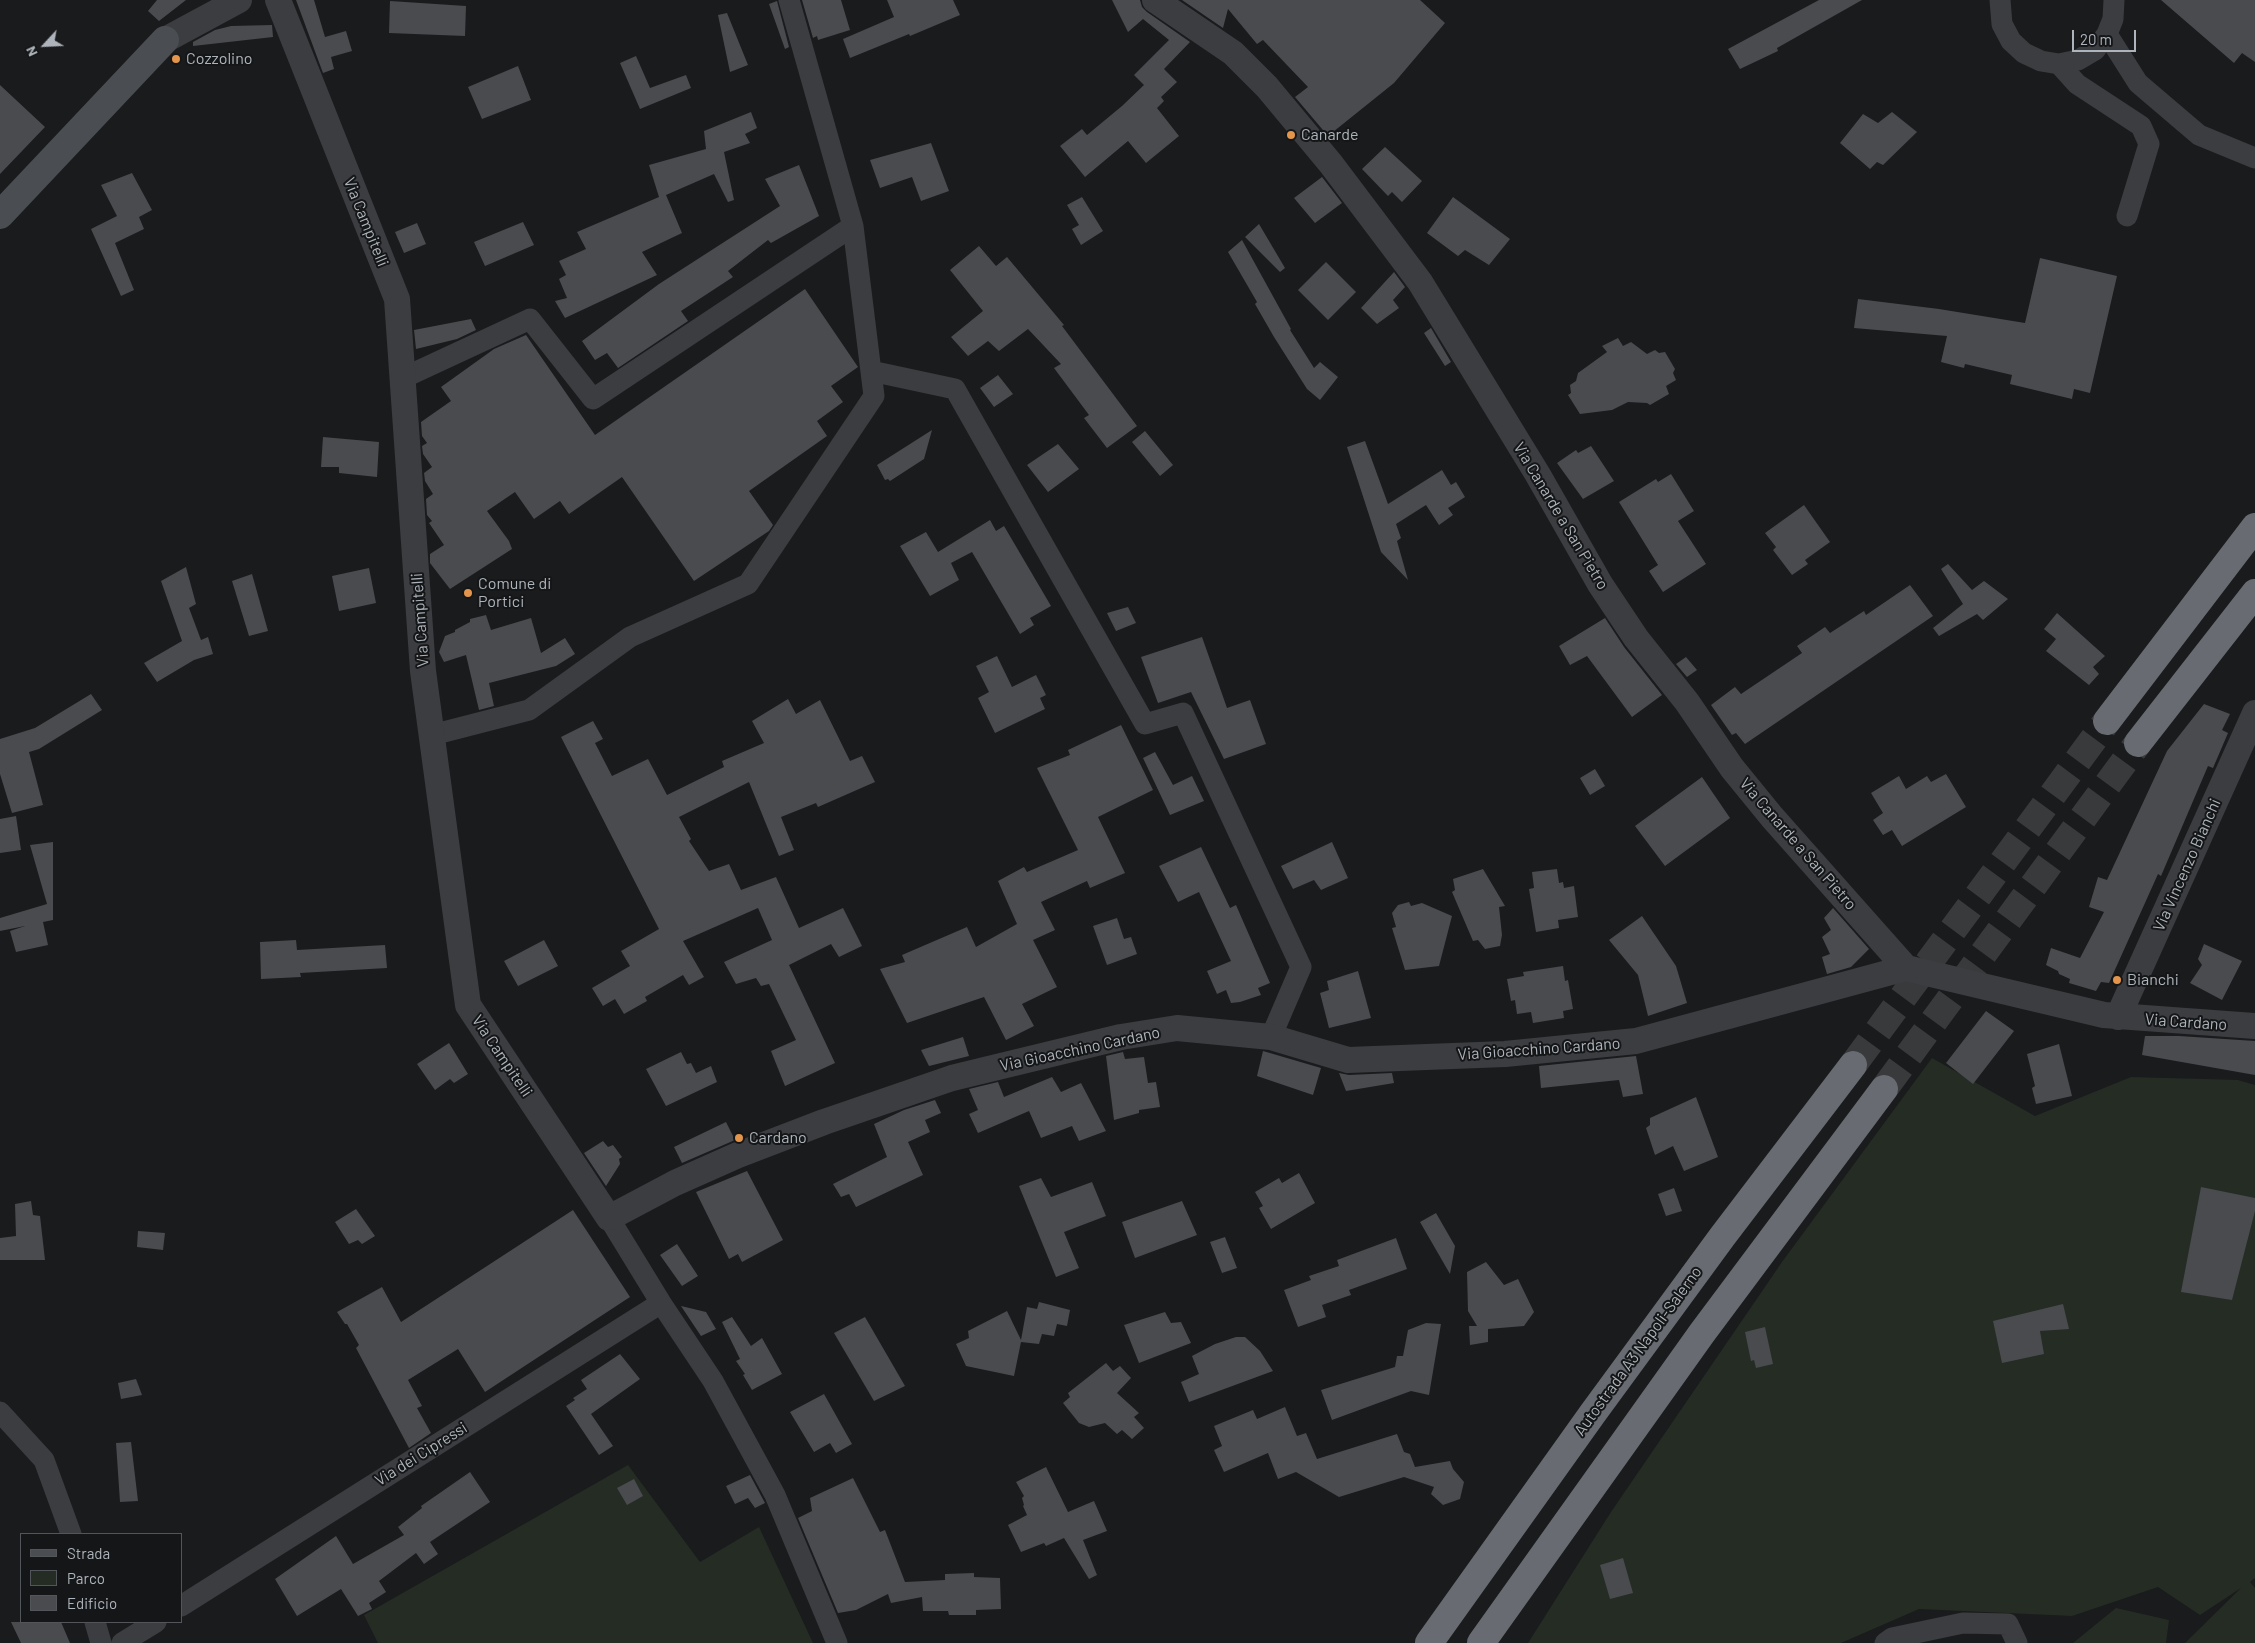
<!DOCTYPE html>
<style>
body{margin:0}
#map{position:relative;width:2255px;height:1643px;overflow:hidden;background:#1a1b1c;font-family:Barlow,sans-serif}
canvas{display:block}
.legend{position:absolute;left:20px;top:1533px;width:162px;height:90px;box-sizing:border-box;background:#151617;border:1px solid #525559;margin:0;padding:6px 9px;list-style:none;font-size:15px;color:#aeb4bb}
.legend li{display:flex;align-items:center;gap:10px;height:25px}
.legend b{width:25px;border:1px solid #525559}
.north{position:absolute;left:20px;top:20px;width:50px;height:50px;-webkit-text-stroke:4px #151617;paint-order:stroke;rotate:245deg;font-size:14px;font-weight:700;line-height:20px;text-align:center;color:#aeb4bb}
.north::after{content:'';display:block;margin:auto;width:18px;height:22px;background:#aeb4bb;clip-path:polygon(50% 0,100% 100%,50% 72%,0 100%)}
.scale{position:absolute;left:2072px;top:30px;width:64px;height:22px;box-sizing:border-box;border:2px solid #aeb4bb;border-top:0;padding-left:6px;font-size:15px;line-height:18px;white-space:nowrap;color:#aeb4bb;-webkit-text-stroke:4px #151617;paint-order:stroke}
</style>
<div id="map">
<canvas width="2255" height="1643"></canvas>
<ul class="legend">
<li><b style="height:6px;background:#4a4d51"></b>Strada</li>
<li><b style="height:14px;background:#252c24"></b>Parco</li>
<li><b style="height:14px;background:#494b4f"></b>Edificio</li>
</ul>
<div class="north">N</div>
<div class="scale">20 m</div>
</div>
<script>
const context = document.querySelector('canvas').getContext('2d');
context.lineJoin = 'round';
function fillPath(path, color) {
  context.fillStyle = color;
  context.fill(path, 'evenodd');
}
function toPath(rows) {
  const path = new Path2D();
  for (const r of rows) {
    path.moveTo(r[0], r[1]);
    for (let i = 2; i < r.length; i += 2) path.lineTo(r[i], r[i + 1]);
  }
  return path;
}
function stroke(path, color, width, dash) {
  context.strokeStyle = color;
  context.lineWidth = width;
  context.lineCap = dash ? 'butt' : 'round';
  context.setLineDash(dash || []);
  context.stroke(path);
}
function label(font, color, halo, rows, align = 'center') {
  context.font = font + ' Barlow,sans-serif';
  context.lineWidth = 4;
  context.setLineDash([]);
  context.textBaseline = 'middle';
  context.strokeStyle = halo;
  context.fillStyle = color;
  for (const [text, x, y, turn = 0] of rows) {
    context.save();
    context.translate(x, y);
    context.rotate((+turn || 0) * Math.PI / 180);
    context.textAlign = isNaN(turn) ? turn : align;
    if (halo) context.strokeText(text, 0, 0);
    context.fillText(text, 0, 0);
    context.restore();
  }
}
fillPath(toPath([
 [1932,1058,2035,1116,2131,1077,2238,1080,2255,1085,2255,1578,2250,1582,2255,1588,2255,1643,2185,1643,2241,1588,2200,1615,2158,1587,2072,1616,1919,1609,1841,1643,1528,1643,1611,1512,1782,1262],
 [628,1465,700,1562,759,1527,813,1643,378,1643,364,1615],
 [2116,1608,2169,1620,2166,1643,2073,1643]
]), '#252c24');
fillPath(toPath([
 [157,0,186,0,159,21,148,11],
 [296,0,314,0,325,37,346,31,352,51,331,57,334,69,323,73],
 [802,0,841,0,850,30,818,40,817,36,813,38],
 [887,0,953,0,960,15,910,36,909,34,850,58,843,39,894,17],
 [1112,0,1140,0,1142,7,1147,12,1190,42,1164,69,1177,82,1161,97,1164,101,1157,108,1179,136,1146,163,1128,141,1085,177,1060,146,1082,129,1087,135,1122,106,1144,85,1134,75,1169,40,1143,19,1128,32],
 [1182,0,1420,0,1445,23,1394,83,1328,136,1295,97,1308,87,1263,40,1257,44,1228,9,1223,28],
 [1819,0,1862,0,1777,48,1778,51,1740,69,1728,49],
 [2161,0,2255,0,2255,62,2242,53,2234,63],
 [390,1,466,6,465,36,389,33],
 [777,1,789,47,785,49,769,4],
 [727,13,748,65,730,72,718,15],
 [272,25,273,37,193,46,193,42,215,30,231,26],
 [636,56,650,88,686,75,691,88,640,109,620,63],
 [518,66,531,100,482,119,468,87],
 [0,85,45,127,0,174],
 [751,112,757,128,745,134,750,143,724,152,734,200,728,202,714,174,666,195,682,233,642,252,657,275,565,318,555,301,567,298,559,279,566,275,559,261,586,249,577,232,659,197,649,165,706,149,704,131],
 [1892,112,1917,132,1883,165,1877,162,1870,169,1840,143,1863,114,1878,123],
 [931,143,949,191,921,201,912,177,880,188,870,160],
 [1385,147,1422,181,1402,202,1392,192,1388,196,1362,169],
 [799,165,819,216,771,243,768,240,728,271,733,277,681,311,688,321,618,368,607,353,595,360,582,341,659,284,780,206,765,179],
 [132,173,152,210,139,217,144,229,115,243,134,290,121,296,91,229,117,216,101,185],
 [1322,177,1342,203,1315,223,1294,198],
 [1082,197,1103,231,1081,245,1072,229,1079,225,1067,205],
 [1453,197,1510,239,1489,265,1465,250,1458,256,1427,233],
 [523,222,534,245,485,266,474,242],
 [417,223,426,244,404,253,395,232],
 [1259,224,1285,268,1280,272,1245,237],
 [1242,240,1291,329,1290,330,1314,368,1320,362,1338,377,1320,400,1307,389,1274,337,1255,304,1257,302,1228,252],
 [979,246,996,266,1007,257,1064,325,1062,326,1137,426,1107,448,1084,418,1089,415,1054,368,1061,364,1028,329,999,351,988,341,968,356,951,337,983,311,950,270],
 [2040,258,2117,276,2090,393,2074,389,2072,399,2010,384,2012,375,1965,364,1964,368,1941,362,1947,336,1854,328,1858,299,1939,309,2025,323],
 [1326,262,1356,292,1328,320,1298,290],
 [1394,272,1405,287,1393,300,1399,308,1377,324,1361,308],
 [805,289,858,367,831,386,843,402,817,421,827,436,749,491,773,525,769,531,694,581,622,477,569,514,560,501,534,519,515,492,487,511,509,541,512,549,450,589,430,563,430,554,444,545,429,523,432,521,427,515,426,499,433,494,425,481,424,473,432,467,423,454,422,446,427,443,422,436,421,422,451,401,441,387,494,349,526,335,595,435],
 [471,319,476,330,457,339,416,349,414,330],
 [1431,328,1451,362,1445,366,1424,333],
 [1618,338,1623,346,1631,342,1647,354,1655,350,1659,353,1665,352,1675,369,1673,373,1676,380,1666,386,1669,394,1650,405,1647,403,1628,402,1612,410,1580,414,1568,395,1571,393,1570,385,1576,381,1578,373,1607,352,1602,346],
 [998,375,1013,394,994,407,980,388],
 [932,430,924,459,890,481,888,479,885,480,877,465],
 [1145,431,1173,465,1160,476,1132,442],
 [323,437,379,442,377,477,339,473,339,467,321,467],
 [1365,441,1388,504,1442,470,1451,485,1456,482,1465,497,1448,508,1453,515,1439,525,1426,505,1396,524,1401,538,1397,541,1408,580,1381,552,1347,447],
 [1058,444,1079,469,1048,492,1027,465],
 [1591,446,1614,481,1583,499,1557,463,1576,450,1578,453],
 [1671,474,1694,511,1678,521,1706,564,1663,592,1649,571,1658,565,1619,502,1656,479,1658,482],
 [1804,505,1830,542,1805,560,1808,564,1792,575,1773,550,1776,547,1765,533],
 [990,520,996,531,1004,526,1051,606,1030,618,1034,625,1020,634,972,552,951,563,959,580,930,596,900,546,926,532,938,552],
 [1948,564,1972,590,1984,581,2008,599,1983,620,1977,614,1939,636,1933,628,1963,604,1941,569],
 [186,567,196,604,189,608,201,640,208,637,213,654,194,660,157,682,144,663,182,641,161,581],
 [369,568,376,603,339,611,332,576],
 [252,574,268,631,249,636,232,581],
 [1910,585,1933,616,1745,744,1736,733,1732,735,1711,705,1735,687,1741,694,1802,653,1797,646,1825,627,1830,633,1864,611,1866,615],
 [1128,607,1136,623,1116,631,1107,613],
 [2057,613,2105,656,2093,667,2099,674,2089,685,2046,651,2056,639,2044,629],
 [486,615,491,630,531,618,541,653,565,638,575,654,556,666,489,683,494,706,479,710,466,655,444,662,439,652,445,636,455,632,455,630,470,622,470,619],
 [1605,618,1624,647,1662,695,1632,717,1587,656,1570,665,1559,646],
 [1202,637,1227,708,1250,700,1266,744,1224,759,1191,692,1158,703,1141,657],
 [997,656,1012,687,1036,675,1046,695,1040,698,1045,709,995,733,978,698,989,692,976,666],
 [1686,657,1697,670,1687,677,1676,664],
 [91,694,102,710,39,749,29,752,43,805,12,813,0,774,0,739,35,728],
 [788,699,796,714,820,700,850,761,862,756,875,782,818,807,816,803,781,817,794,850,779,856,749,782,679,817,691,839,689,841,709,871,729,864,741,890,776,877,799,928,843,908,862,946,839,957,831,944,789,965,835,1063,785,1086,771,1051,796,1040,769,984,761,986,756,978,736,984,724,962,772,940,758,908,683,941,704,977,689,985,683,975,645,997,647,1001,624,1014,615,999,603,1006,592,988,630,966,621,951,659,929,561,737,593,721,603,739,595,743,612,776,648,759,667,795,724,767,722,761,764,743,752,721],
 [2204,704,2230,714,2222,730,2228,733,2213,768,2208,766,2161,876,2158,874,2109,983,2101,982,2096,991,2069,983,2070,979,2059,974,2058,971,2046,965,2051,948,2080,958,2104,912,2089,907,2098,877,2107,880,2167,751],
 [1121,725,1153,790,1098,817,1125,873,1090,888,1087,881,1041,902,1055,930,1033,940,1057,987,1022,1004,1034,1026,1006,1040,984,997,907,1023,880,969,905,962,902,955,967,927,976,947,1017,924,998,881,1024,867,1027,872,1078,850,1037,768,1070,755,1068,750],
 [1155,752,1173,785,1192,776,1204,801,1170,815,1143,758],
 [1595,769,1605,786,1590,795,1580,778],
 [1946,774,1966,807,1902,846,1892,830,1883,835,1873,820,1883,813,1871,793,1899,776,1906,789,1927,776,1931,782],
 [1702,777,1730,818,1665,866,1635,826],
 [16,816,21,850,0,853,0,819],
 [53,842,53,920,43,922,48,945,16,952,10,931,25,926,0,931,0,918,47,904,30,845],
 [1332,842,1348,878,1321,890,1314,880,1293,889,1281,866],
 [1201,847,1230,908,1236,905,1270,983,1258,988,1261,995,1240,1002,1231,1003,1226,990,1217,994,1207,971,1231,961,1199,892,1178,902,1159,866],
 [1483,869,1505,906,1499,907,1502,935,1500,946,1485,949,1478,940,1473,941,1452,892,1455,890,1453,879],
 [1557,869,1559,883,1563,882,1564,888,1574,886,1578,917,1558,920,1559,928,1536,932,1529,889,1534,888,1532,872],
 [1409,902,1411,906,1422,903,1452,916,1439,966,1405,970,1392,928,1396,927,1392,913,1398,905],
 [1833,908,1869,949,1851,967,1827,974,1822,957,1830,954,1822,937,1831,930,1824,918],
 [1642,916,1676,966,1687,1003,1648,1016,1638,975,1609,940],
 [1117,918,1124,939,1131,937,1137,954,1107,965,1093,926],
 [296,940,297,950,385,945,387,968,300,973,301,977,261,979,260,942],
 [544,940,558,966,518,986,504,961],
 [2204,944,2242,961,2222,1000,2190,983,2202,965,2198,959],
 [1563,966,1565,981,1568,980,1573,1009,1563,1011,1564,1018,1533,1023,1531,1012,1517,1014,1515,1000,1511,1001,1507,979,1524,976,1523,972],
 [1358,971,1371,1018,1329,1028,1320,993,1329,990,1327,981],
 [1986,1011,2014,1031,1973,1084,1946,1063],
 [2145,1036,2179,1036,2255,1041,2255,1075,2142,1055],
 [963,1037,969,1056,929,1066,921,1050],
 [449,1043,468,1074,454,1083,450,1079,435,1090,417,1064],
 [2059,1044,2072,1096,2036,1104,2032,1088,2035,1086,2027,1054],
 [1263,1051,1321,1068,1313,1095,1257,1076],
 [681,1052,687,1064,691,1063,696,1073,711,1066,717,1082,666,1106,646,1069],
 [1123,1052,1125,1059,1144,1057,1148,1083,1156,1082,1160,1107,1139,1110,1139,1113,1114,1120,1106,1056],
 [1636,1056,1643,1094,1623,1097,1619,1080,1541,1088,1539,1066],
 [1339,1073,1349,1075,1392,1073,1394,1083,1346,1091],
 [1052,1077,1061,1092,1081,1083,1106,1131,1079,1141,1072,1126,1041,1138,1029,1111,978,1133,969,1114,978,1110,969,1089,998,1082,1004,1097],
 [1696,1097,1718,1157,1684,1171,1673,1146,1655,1155,1646,1128,1650,1125,1650,1118],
 [935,1100,941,1113,925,1120,930,1132,908,1142,923,1175,856,1207,849,1194,841,1197,833,1184,887,1157,874,1124,904,1110],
 [726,1122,735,1140,682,1163,674,1147],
 [603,1141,608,1147,613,1145,622,1157,619,1159,620,1164,606,1186,584,1153],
 [747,1171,783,1240,742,1262,738,1254,729,1259,696,1192],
 [1299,1173,1315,1203,1271,1229,1259,1208,1263,1206,1255,1192,1279,1178,1282,1183],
 [1041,1178,1051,1197,1092,1182,1106,1216,1064,1232,1079,1268,1056,1277,1019,1186],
 [2201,1187,2255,1198,2255,1211,2232,1300,2181,1292],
 [1674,1188,1682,1211,1666,1216,1658,1194],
 [31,1201,33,1215,40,1216,45,1260,0,1260,0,1238,16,1236,15,1204],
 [1182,1201,1197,1235,1135,1258,1122,1222],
 [356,1209,375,1236,362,1244,358,1240,349,1244,335,1222],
 [573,1210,630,1297,485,1392,458,1349,408,1380,422,1406,417,1408,431,1433,409,1448,356,1348,359,1345,347,1324,345,1324,337,1312,382,1287,401,1322],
 [1436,1213,1455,1246,1450,1274,1420,1222],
 [138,1231,165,1233,163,1250,137,1247],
 [1225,1237,1237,1268,1222,1273,1210,1242],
 [1396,1238,1407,1269,1349,1290,1351,1295,1322,1305,1326,1317,1298,1327,1284,1290,1311,1280,1309,1276,1339,1266,1337,1260],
 [677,1244,698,1276,682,1286,660,1255],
 [1486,1262,1504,1285,1518,1279,1534,1312,1524,1326,1488,1329,1488,1342,1470,1345,1469,1326,1477,1326,1468,1311,1467,1272],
 [1039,1302,1070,1310,1067,1326,1057,1324,1054,1336,1042,1334,1039,1344,1021,1342,1014,1376,966,1366,956,1344,969,1338,968,1331,1007,1311,1021,1340,1027,1307,1037,1309],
 [2063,1304,2069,1329,2040,1331,2044,1354,2002,1363,1993,1321],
 [681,1306,706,1312,716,1329,701,1336],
 [1165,1312,1171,1323,1181,1322,1191,1343,1139,1363,1124,1325],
 [732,1317,751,1346,762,1338,782,1374,752,1390,743,1375,745,1374,736,1361,740,1359,722,1322],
 [865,1317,905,1386,874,1401,834,1333],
 [1426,1323,1441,1324,1429,1395,1411,1391,1332,1420,1321,1390,1395,1367,1397,1356,1403,1356,1408,1330],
 [1765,1327,1773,1364,1756,1368,1754,1360,1751,1361,1745,1332],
 [1236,1337,1245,1337,1260,1351,1273,1371,1189,1402,1181,1382,1199,1374,1192,1356,1215,1344],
 [620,1354,640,1379,591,1414,613,1446,599,1455,566,1406,575,1400,573,1398,587,1389,581,1380],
 [1106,1363,1113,1371,1120,1366,1131,1378,1117,1393,1139,1413,1134,1417,1144,1428,1132,1439,1122,1430,1117,1434,1105,1423,1089,1427,1079,1423,1063,1403,1070,1397,1068,1393],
 [136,1379,142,1395,121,1399,118,1383],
 [824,1394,852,1444,836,1453,830,1443,814,1452,790,1412],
 [1285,1407,1297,1436,1306,1433,1317,1459,1397,1434,1404,1452,1410,1454,1415,1467,1450,1461,1453,1469,1464,1482,1460,1499,1443,1505,1431,1494,1434,1487,1404,1477,1339,1497,1296,1472,1278,1479,1268,1453,1224,1472,1214,1450,1222,1446,1214,1426,1253,1410,1257,1419],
 [131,1442,138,1501,120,1502,116,1443],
 [1046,1467,1068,1512,1094,1501,1107,1531,1083,1540,1097,1575,1089,1579,1064,1538,1046,1546,1044,1543,1021,1552,1008,1525,1027,1515,1023,1506,1024,1505,1022,1498,1024,1496,1016,1482],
 [470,1472,490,1502,430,1542,438,1554,424,1564,416,1553,379,1581,386,1592,369,1603,372,1609,358,1616,341,1589,297,1616,275,1579,336,1536,353,1564,404,1535,398,1527,422,1508,421,1506],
 [750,1475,765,1503,755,1508,748,1498,735,1504,726,1486],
 [853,1478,880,1532,885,1530,905,1582,945,1580,945,1574,974,1573,974,1577,1000,1578,1001,1609,976,1610,976,1615,949,1615,948,1611,923,1611,922,1597,891,1603,888,1594,856,1610,838,1613,798,1518,812,1511,810,1498],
 [634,1479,643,1496,627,1505,617,1488],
 [1623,1558,1633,1593,1610,1599,1600,1565],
 [11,1622,61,1622,70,1643,21,1643]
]), '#494b4f');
stroke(toPath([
 [1853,1065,2107,721],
 [1884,1089,2138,743]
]), '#383a3c', 28, [28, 14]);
stroke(toPath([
 [2000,0,2002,24,2011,41,2024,53,2041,61,2059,64,2078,60,2095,50,2107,34,2113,19,2114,0],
 [2107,34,2138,83,2199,135,2255,158],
 [2059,64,2077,84,2141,126,2149,144,2127,216],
 [871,371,955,389,1145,724,1183,713,1301,967,1271,1037],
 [403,378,530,319,593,399,853,226],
 [432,735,529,710,630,637,748,584,874,396,853,226,789,0],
 [609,1218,661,1303,713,1381,775,1495,837,1643],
 [0,1412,44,1460,71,1534],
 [181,1606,661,1303],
 [95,1622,101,1643],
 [122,1643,156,1622],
 [1885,1643,1892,1638,1963,1623,2008,1624,2017,1643]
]), '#3c3d41', 21);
stroke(toPath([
 [278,0,397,299,423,671,468,1005,609,1218,675,1183,738,1155,824,1122,952,1078,1121,1037,1177,1028,1271,1037,1348,1060,1505,1054,1636,1041,1906,968,2104,1015,2255,1026],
 [1155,0,1233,53,1267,87,1331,164,1420,282,1538,475,1600,584,1636,638,1687,702,1732,768,1772,817,1906,968],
 [165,40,239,0],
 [2118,1017,2255,713]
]), '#3c3d41', 26);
stroke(toPath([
 [0,215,165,40]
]), '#4a4d51', 28);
stroke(toPath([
 [2107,721,2255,527],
 [2138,743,2255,593],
 [1429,1643,1593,1413,1722,1237,1853,1065],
 [1481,1643,1702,1333,1884,1089]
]), '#686c72', 28);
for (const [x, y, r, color] of [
 [176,59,5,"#e3954b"],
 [1291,135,5,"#e3954b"],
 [468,593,5,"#e3954b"],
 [2117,980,5,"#e3954b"],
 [739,1138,5,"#e3954b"]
]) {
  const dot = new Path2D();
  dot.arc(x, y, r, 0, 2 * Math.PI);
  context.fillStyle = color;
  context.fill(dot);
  stroke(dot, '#151617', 2);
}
label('16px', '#aeb4bb', '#151617', [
 ["Cozzolino",186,59],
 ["Canarde",1301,135],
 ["Comune di",478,584],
 ["Portici",478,602],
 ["Bianchi",2127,980],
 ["Cardano",749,1138]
], 'left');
label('16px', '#aeb4bb', '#151617', [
 ["Via Campitelli",366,222,68],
 ["Via Canarde a San Pietro",1561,516,59],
 ["Via Campitelli",420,620,-94],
 ["Via Canarde a San Pietro",1798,844,49],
 ["Via Vincenzo Bianchi",2187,865,-66],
 ["Via Cardano",2186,1022,4],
 ["Via Gioacchino Cardano",1080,1049,-12],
 ["Via Gioacchino Cardano",1539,1049,-4],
 ["Via Campitelli",502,1056,56],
 ["Autostrada A3 Napoli-Salerno",1638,1351,-54],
 ["Via dei Cipressi",421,1454,-32]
]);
</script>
